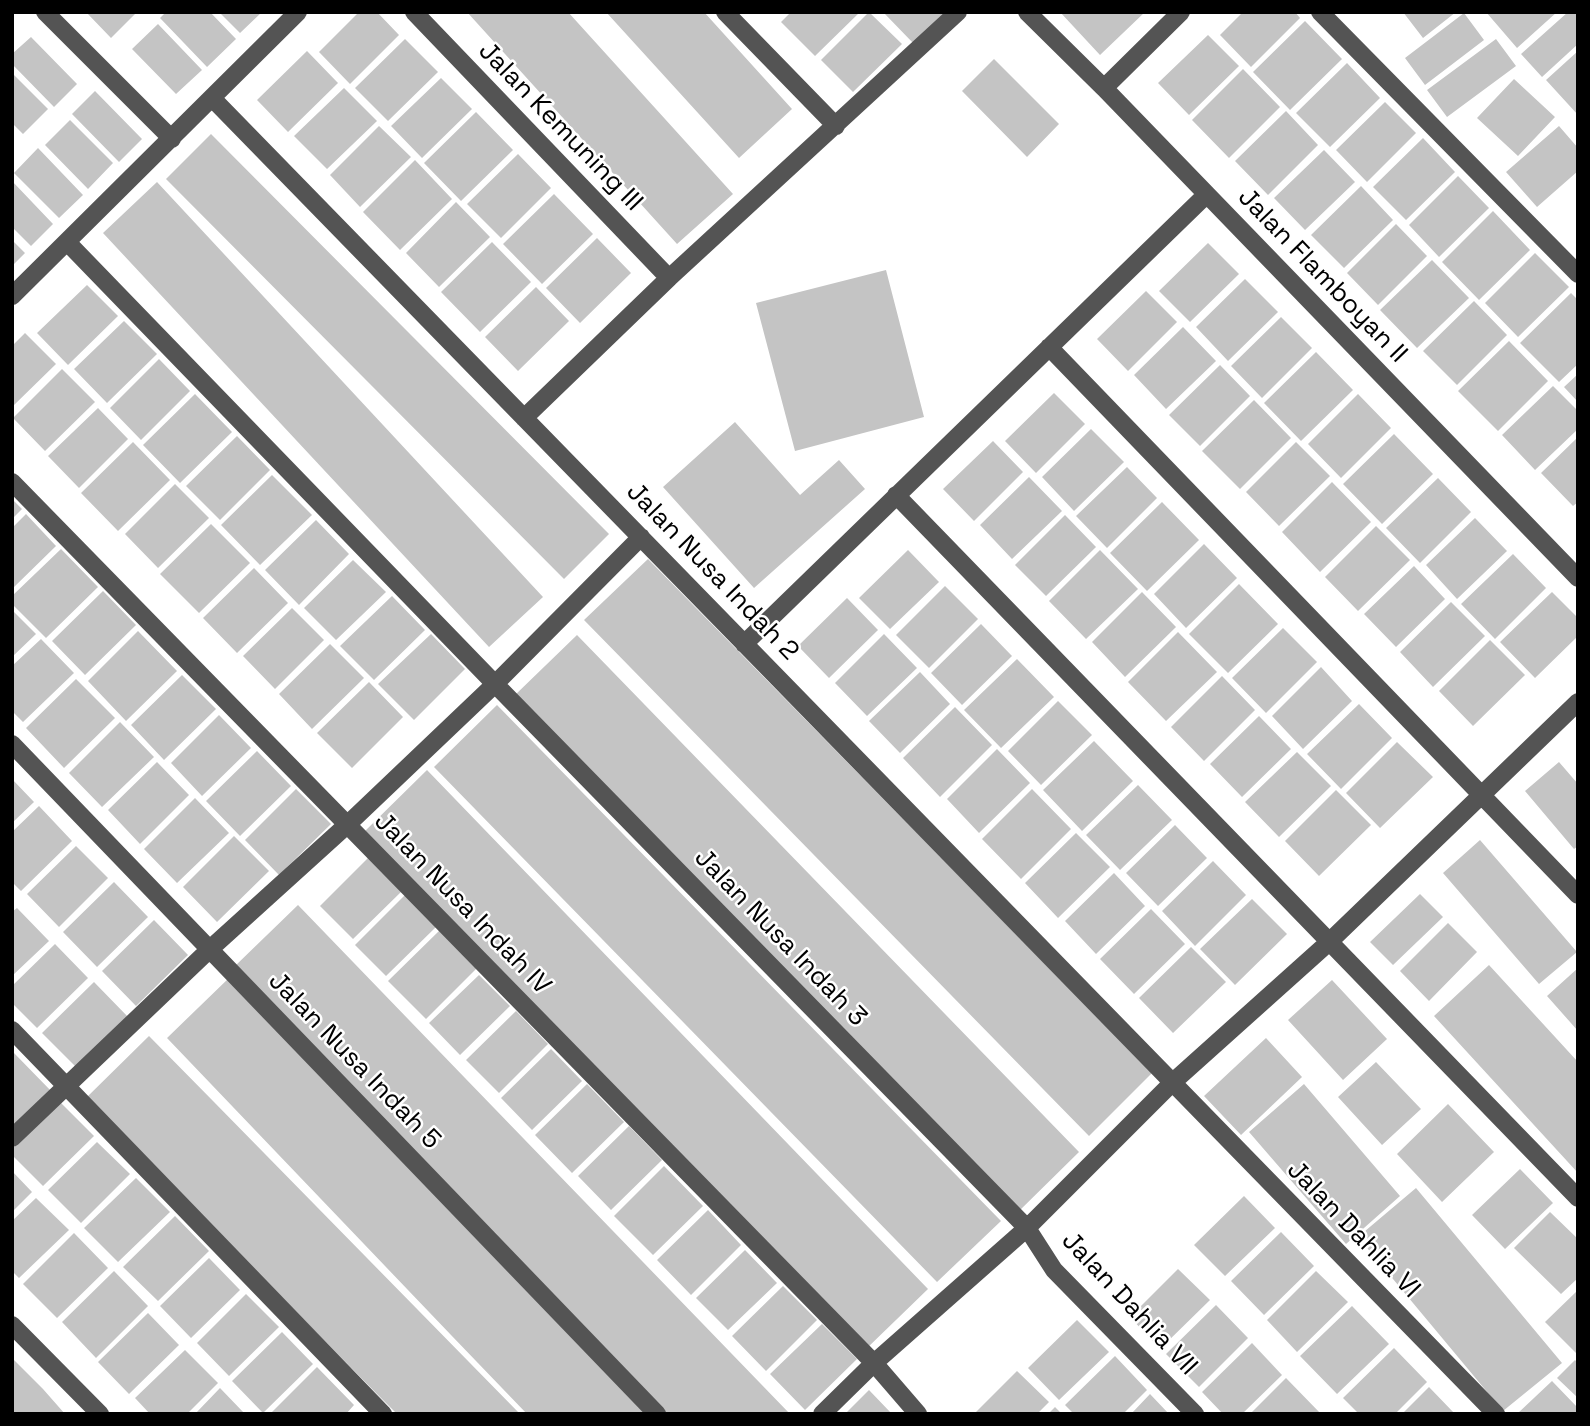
<!DOCTYPE html>
<style>
body{margin:0}
#map{position:relative;width:1590px;height:1426px;overflow:hidden;background:#fff;font-family:"Space Grotesk",sans-serif}
canvas{display:block}
.frame{position:absolute;inset:0;border:14px solid #000;pointer-events:none}
</style>
<div id="map">
<canvas width="1590" height="1426"></canvas>
<div class="frame"></div>
</div>
<script>
const context = document.querySelector('canvas').getContext('2d');
context.lineJoin = 'round';
function fillPath(path, color) {
  context.fillStyle = color;
  context.fill(path, 'evenodd');
}
function toPath(rows) {
  const path = new Path2D();
  for (const r of rows) {
    path.moveTo(r[0], r[1]);
    for (let i = 2; i < r.length; i += 2) path.lineTo(r[i], r[i + 1]);
  }
  return path;
}
function stroke(path, color, width, dash) {
  context.strokeStyle = color;
  context.lineWidth = width;
  context.lineCap = dash ? 'butt' : 'round';
  context.setLineDash(dash || []);
  context.stroke(path);
}
function label(font, color, halo, rows, align = 'center') {
  context.font = font + ' "Space Grotesk",sans-serif';
  context.lineWidth = 5;
  context.setLineDash([]);
  context.textBaseline = 'middle';
  context.strokeStyle = halo;
  context.fillStyle = color;
  for (const [text, x, y, turn = 0] of rows) {
    context.save();
    context.translate(x, y);
    context.rotate((+turn || 0) * Math.PI / 180);
    context.textAlign = isNaN(turn) ? turn : align;
    if (halo) context.strokeText(text, 0, 0);
    context.fillText(text, 0, 0);
    context.restore();
  }
}
fillPath(toPath([
 [86,12,137,12,111,38],
 [166,12,210,12,236,39,207,67,160,18],
 [219,12,262,12,240,33],
 [359,12,377,12,399,35,350,84,319,52],
 [467,12,568,12,733,194,677,244],
 [606,12,704,12,792,109,739,158],
 [791,12,860,12,815,56,781,22],
 [869,12,902,44,853,92,821,60],
 [883,12,947,12,914,44],
 [1060,12,1145,12,1100,55],
 [1243,12,1295,12,1300,18,1251,67,1220,35],
 [1403,12,1456,12,1423,38],
 [1486,12,1557,12,1517,48],
 [1568,12,1578,12,1578,44,1542,77,1521,54],
 [1464,13,1484,40,1425,85,1405,58],
 [1305,21,1342,59,1290,110,1253,72],
 [158,24,202,70,176,94,132,49],
 [1208,35,1239,66,1189,115,1158,83],
 [31,37,77,84,54,107,12,64,12,54],
 [405,39,438,72,388,121,355,88],
 [1496,39,1516,66,1447,117,1427,90],
 [307,51,338,83,288,132,257,100],
 [1578,51,1578,115,1546,80],
 [994,59,1059,124,1027,157,962,91],
 [1347,63,1380,98,1330,147,1296,113],
 [1243,69,1280,107,1229,158,1192,120],
 [12,73,48,109,23,134,12,123],
 [441,78,472,109,422,158,391,126],
 [1514,79,1555,117,1518,156,1477,118],
 [344,88,377,121,327,169,294,136],
 [95,91,142,139,119,162,72,114],
 [1385,102,1416,133,1367,182,1336,150],
 [1286,111,1318,145,1268,195,1235,161],
 [476,112,513,150,461,201,424,163],
 [70,120,113,163,88,189,45,145],
 [379,126,411,157,360,207,330,175],
 [1559,126,1578,148,1578,171,1537,207,1506,172],
 [211,134,609,534,564,579,166,179],
 [1423,138,1455,172,1406,220,1373,187],
 [38,148,83,195,59,218,14,173],
 [1324,150,1355,182,1305,230,1274,198],
 [518,154,551,188,501,238,467,204],
 [415,160,452,199,400,250,363,212],
 [1458,176,1489,208,1439,257,1409,225],
 [12,181,53,224,31,246,12,227],
 [157,182,543,597,489,647,103,233],
 [1361,186,1393,220,1344,268,1311,235],
 [554,194,593,234,542,284,503,244],
 [456,202,490,237,439,287,406,253],
 [1493,211,1530,250,1479,300,1442,262],
 [1396,224,1427,256,1378,305,1347,273],
 [597,238,631,273,580,323,546,288],
 [12,240,25,253,12,266],
 [492,242,531,282,480,332,441,292],
 [1208,243,1239,274,1190,322,1159,291],
 [1535,253,1569,287,1518,337,1485,303],
 [1432,260,1469,298,1417,348,1380,310],
 [886,270,924,417,795,451,756,303],
 [1245,279,1278,312,1228,361,1196,327],
 [87,285,118,316,68,365,37,333],
 [536,287,569,321,518,371,485,337],
 [1146,291,1177,322,1128,371,1097,339],
 [1571,293,1578,300,1578,364,1559,382,1520,343],
 [1474,301,1507,335,1457,385,1423,351],
 [1281,317,1312,348,1262,398,1231,366],
 [124,321,157,354,107,403,74,369],
 [1183,327,1216,361,1166,409,1134,375],
 [25,333,56,364,12,407,12,346],
 [1509,341,1548,381,1498,431,1458,391],
 [1316,352,1353,390,1301,441,1264,403],
 [159,359,190,391,141,440,110,408],
 [1220,365,1250,396,1200,446,1169,415],
 [62,369,95,402,45,451,13,418],
 [1578,374,1578,402,1564,387],
 [1553,386,1578,411,1578,429,1535,470,1502,435],
 [1054,393,1085,424,1036,473,1005,441],
 [195,394,232,432,180,483,143,445],
 [1358,394,1391,428,1341,478,1308,444],
 [1254,400,1291,438,1240,489,1202,451],
 [98,408,128,439,79,488,48,456],
 [735,422,800,495,839,460,865,489,754,588,663,487],
 [1091,429,1124,462,1074,511,1042,477],
 [1394,434,1433,474,1382,524,1343,484],
 [237,436,270,470,220,520,186,486],
 [1578,437,1578,502,1573,506,1541,473],
 [993,441,1023,472,974,521,943,489],
 [133,442,170,480,118,531,81,493],
 [1296,442,1330,476,1279,526,1246,492],
 [1127,467,1157,498,1107,548,1076,516],
 [272,475,312,515,260,565,221,525],
 [1029,477,1062,511,1012,559,980,525],
 [1438,478,1471,512,1420,563,1386,528],
 [1332,482,1371,522,1320,572,1282,532],
 [175,484,209,518,158,568,125,534],
 [12,499,22,509,12,519],
 [1162,502,1199,540,1147,591,1110,553],
 [26,514,56,546,12,589,12,528],
 [1065,515,1096,547,1046,596,1015,565],
 [1475,518,1507,551,1457,599,1426,565],
 [316,520,349,554,299,605,265,570],
 [211,524,250,563,199,613,160,574],
 [1376,526,1410,560,1358,611,1325,577],
 [1204,544,1237,578,1186,628,1154,594],
 [61,549,98,587,46,638,12,604,12,596],
 [908,550,939,582,890,629,859,598],
 [1100,550,1138,589,1086,639,1049,601],
 [1513,554,1546,588,1495,639,1461,604],
 [648,559,1152,1073,1089,1136,584,620],
 [353,560,386,592,336,640,304,608],
 [1414,566,1445,599,1396,647,1364,614],
 [254,568,288,603,237,653,203,618],
 [1239,584,1278,624,1228,673,1189,634],
 [945,586,978,619,929,668,896,635],
 [103,591,136,625,85,675,52,641],
 [1142,592,1176,627,1125,677,1092,642],
 [1552,592,1578,618,1578,636,1535,678,1500,642],
 [392,596,425,630,374,680,340,646],
 [847,598,878,630,829,678,798,646],
 [1451,602,1485,636,1433,687,1400,652],
 [292,608,324,640,275,689,243,656],
 [12,610,36,634,12,657],
 [981,624,1012,656,962,705,931,673],
 [1283,628,1317,662,1266,713,1232,678],
 [138,631,177,671,126,721,88,681],
 [1178,632,1217,672,1166,721,1128,682],
 [431,634,465,669,414,720,378,684],
 [884,634,917,668,867,716,835,683],
 [577,635,1079,1152,1016,1214,514,696],
 [41,639,74,673,23,722,12,711,12,666],
 [1490,640,1525,675,1473,726,1439,691],
 [330,644,364,678,312,729,279,694],
 [1017,659,1054,697,1001,748,964,710],
 [1321,667,1352,701,1303,749,1272,716],
 [920,672,950,704,900,753,869,721],
 [182,675,216,709,164,760,131,725],
 [1222,676,1255,710,1204,761,1171,727],
 [76,679,115,718,64,768,26,728],
 [369,682,403,717,352,768,317,733],
 [1058,701,1092,735,1041,785,1008,751],
 [1359,704,1392,738,1341,789,1307,754],
 [497,705,1001,1221,937,1282,434,767],
 [955,707,992,745,940,797,903,758],
 [219,715,251,748,202,796,171,763],
 [1259,716,1291,749,1242,797,1210,764],
 [120,722,154,757,102,807,69,773],
 [1094,741,1133,781,1082,831,1043,790],
 [1397,742,1433,777,1380,828,1346,793],
 [997,749,1030,783,979,833,947,799],
 [257,751,291,786,240,836,206,801],
 [1297,752,1331,786,1279,837,1245,802],
 [157,762,189,795,140,844,108,810],
 [1559,762,1578,784,1578,846,1574,849,1525,791],
 [427,770,928,1289,865,1350,364,832],
 [12,779,34,802,12,823],
 [1138,785,1172,820,1120,870,1086,835],
 [296,789,331,824,279,875,245,840],
 [1032,789,1071,829,1021,879,982,839],
 [1336,790,1371,825,1319,876,1285,841],
 [195,798,229,833,177,883,144,849],
 [39,806,72,841,21,891,12,882,12,832],
 [1175,825,1207,858,1158,906,1126,873],
 [1076,833,1110,867,1058,918,1025,883],
 [234,836,269,871,217,922,183,887],
 [1480,840,1577,952,1539,984,1443,873],
 [76,846,108,878,59,927,27,894],
 [369,857,402,891,353,939,320,906],
 [1213,861,1246,895,1195,946,1162,911],
 [1114,873,1145,906,1096,954,1065,921],
 [114,882,148,917,97,967,63,932],
 [1420,894,1443,917,1393,965,1370,942],
 [405,895,436,927,386,976,355,945],
 [1252,899,1287,934,1235,985,1200,949],
 [298,905,465,1078,790,1414,667,1414,616,1361,235,966],
 [17,908,49,941,12,976,12,912],
 [1151,909,1185,944,1134,994,1100,959],
 [154,920,188,955,136,1006,102,971],
 [1448,923,1477,952,1429,1001,1400,971],
 [440,930,477,968,426,1019,388,981],
 [55,944,88,978,37,1028,12,1003,12,986],
 [1191,947,1226,982,1173,1033,1139,998],
 [1489,965,1578,1062,1578,1173,1434,1016],
 [1578,968,1578,1031,1547,996],
 [479,975,510,1006,460,1055,429,1023],
 [230,977,649,1414,527,1414,451,1335,167,1038],
 [1332,980,1387,1039,1343,1080,1288,1020],
 [94,982,129,1018,77,1068,42,1033],
 [516,1011,548,1044,499,1093,466,1060],
 [149,1036,214,1102,520,1414,397,1414,375,1392,86,1098],
 [1266,1038,1302,1077,1241,1135,1204,1096],
 [551,1049,582,1081,532,1130,501,1098],
 [14,1053,53,1093,12,1132,12,1055],
 [1376,1062,1421,1109,1382,1145,1338,1097],
 [587,1084,624,1122,572,1173,535,1135],
 [1304,1084,1400,1196,1346,1244,1249,1132],
 [60,1102,94,1136,43,1186,12,1155,12,1149],
 [1448,1104,1494,1152,1442,1202,1397,1154],
 [629,1126,662,1160,611,1210,578,1176],
 [97,1142,130,1174,81,1223,48,1190],
 [664,1166,703,1206,653,1255,614,1216],
 [1520,1169,1553,1203,1505,1249,1472,1215],
 [12,1171,32,1192,12,1212],
 [136,1178,170,1212,118,1262,84,1228],
 [1416,1188,1562,1363,1503,1411,1358,1237],
 [1244,1196,1275,1228,1225,1276,1194,1245],
 [36,1198,69,1230,19,1278,12,1271,12,1221],
 [708,1210,741,1245,691,1295,657,1260],
 [1550,1212,1578,1239,1578,1278,1561,1294,1514,1248],
 [175,1216,209,1251,158,1301,123,1267],
 [1281,1232,1314,1266,1264,1315,1231,1281],
 [74,1233,108,1268,57,1318,23,1284],
 [745,1250,777,1283,728,1330,696,1298],
 [209,1258,240,1290,191,1338,160,1306],
 [1178,1269,1210,1300,1160,1349,1130,1317],
 [114,1271,148,1306,96,1358,62,1322],
 [1316,1271,1348,1302,1297,1352,1267,1320],
 [783,1286,817,1320,766,1371,732,1336],
 [1578,1290,1578,1355,1545,1322],
 [246,1294,279,1327,229,1376,197,1343],
 [1216,1305,1248,1338,1199,1387,1166,1354],
 [1352,1306,1389,1344,1337,1394,1300,1356],
 [148,1313,179,1345,129,1394,98,1362],
 [1077,1320,1109,1352,1059,1400,1028,1368],
 [822,1324,857,1359,805,1410,770,1374],
 [282,1332,313,1364,263,1413,232,1381],
 [1252,1343,1282,1375,1242,1414,1223,1414,1202,1392],
 [1394,1348,1427,1382,1395,1414,1359,1414,1343,1398],
 [185,1350,218,1383,187,1414,150,1414,135,1398],
 [1115,1356,1147,1390,1123,1414,1074,1414,1065,1405],
 [12,1358,43,1389,65,1414,12,1414],
 [1575,1360,1578,1363,1578,1398,1557,1378],
 [317,1367,354,1405,346,1414,270,1414],
 [1017,1371,1049,1402,1037,1414,974,1414],
 [1286,1378,1321,1414,1250,1414],
 [1552,1381,1578,1408,1578,1414,1517,1414],
 [1429,1387,1455,1414,1402,1414],
 [220,1388,245,1414,195,1414],
 [869,1390,892,1414,845,1414],
 [1150,1394,1169,1414,1131,1414],
 [1055,1407,1062,1414,1048,1414]
]), '#c4c4c4');
stroke(toPath([
 [45,12,172,139],
 [414,12,669,278],
 [725,12,836,126],
 [1027,12,1104,88,1578,578],
 [1320,12,1578,274],
 [1104,88,1181,12],
 [213,99,1496,1414],
 [67,242,495,684,1027,1228,1054,1270,1195,1414],
 [12,296,298,12],
 [1049,347,1578,895],
 [524,418,669,278,958,12],
 [12,482,874,1363,918,1414],
 [896,495,1578,1198],
 [744,644,1206,195],
 [12,744,657,1414],
 [12,1030,383,1414],
 [12,1138,210,949,348,824,495,684,641,537],
 [12,1325,100,1414],
 [822,1414,874,1363,1027,1228,1173,1082,1328,943,1578,702]
]), '#545454', 18);
label('26px', '#000', '#fff', [
 ["Jalan Kemuning III",560,127,46],
 ["Jalan Flamboyan II",1322,276,46],
 ["Jalan Nusa Indah 2",712,572,46],
 ["Jalan Nusa Indah IV",462,904,46],
 ["Jalan Nusa Indah 3",780,938,46],
 ["Jalan Nusa Indah 5",354,1061,46],
 ["Jalan Dahlia VI",1353,1230,46],
 ["Jalan Dahlia VII",1129,1304,47]
]);
</script>
